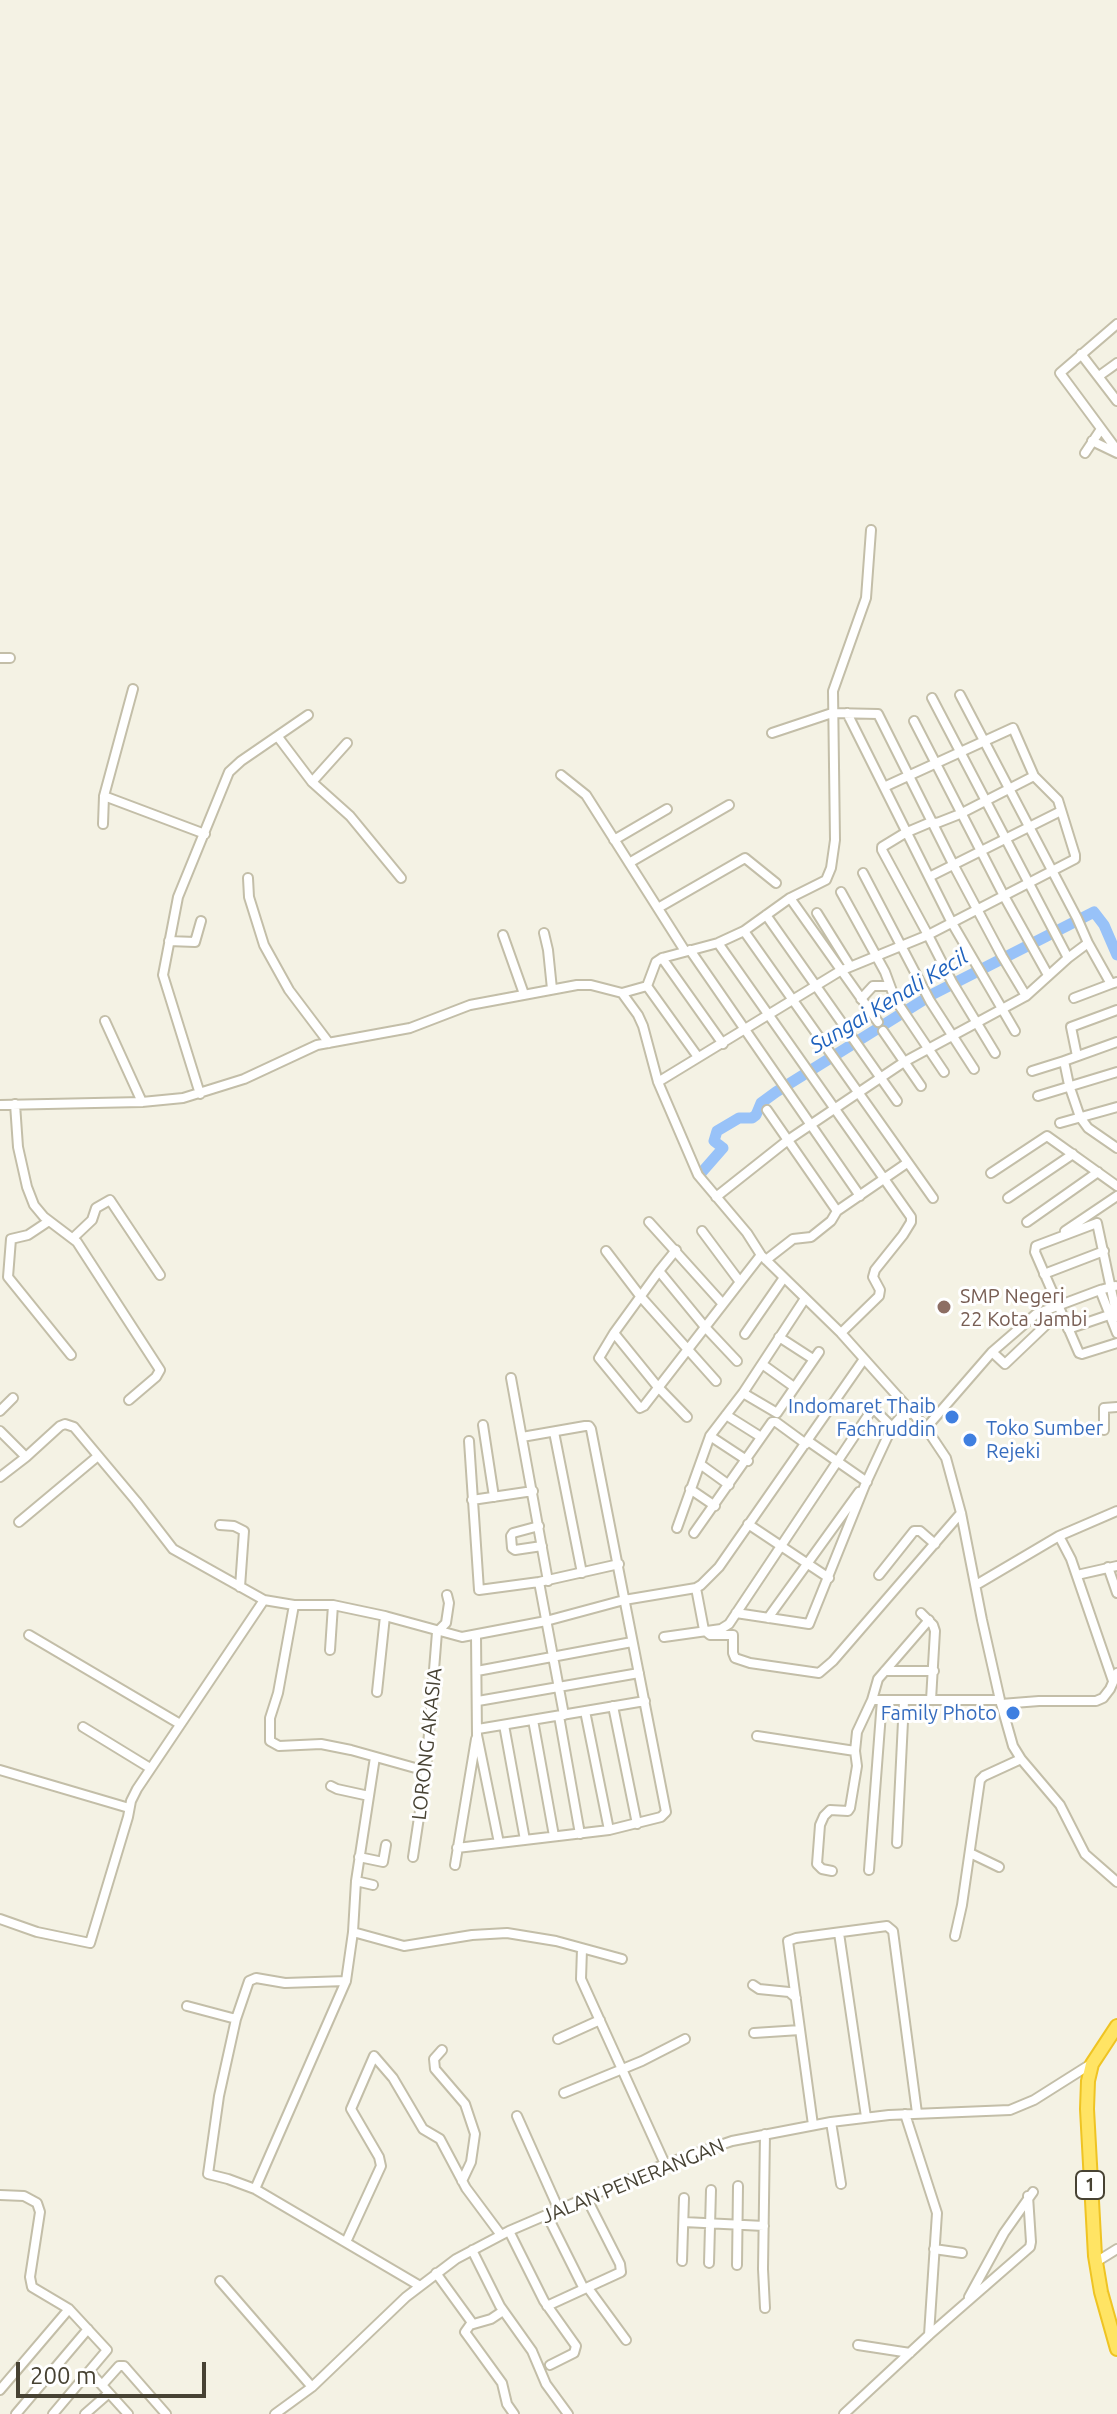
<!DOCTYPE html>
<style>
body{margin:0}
#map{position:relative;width:1117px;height:2414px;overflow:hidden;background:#f4f2e4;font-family:Ubuntu,sans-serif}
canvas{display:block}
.scale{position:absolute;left:16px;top:2362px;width:190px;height:36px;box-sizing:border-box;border:4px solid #474233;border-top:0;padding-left:10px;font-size:24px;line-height:28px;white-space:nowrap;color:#474233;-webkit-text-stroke:6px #fff;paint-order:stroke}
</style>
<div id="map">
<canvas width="1117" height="2414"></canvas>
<div class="scale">200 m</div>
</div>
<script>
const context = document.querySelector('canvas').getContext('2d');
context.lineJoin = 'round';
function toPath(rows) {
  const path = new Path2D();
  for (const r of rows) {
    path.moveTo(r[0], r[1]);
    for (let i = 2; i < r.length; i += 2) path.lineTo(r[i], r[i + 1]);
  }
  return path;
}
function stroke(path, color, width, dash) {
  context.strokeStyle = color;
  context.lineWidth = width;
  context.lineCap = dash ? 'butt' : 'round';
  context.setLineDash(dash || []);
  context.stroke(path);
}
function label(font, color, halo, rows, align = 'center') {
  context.font = font + ' Ubuntu,sans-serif';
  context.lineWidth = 6;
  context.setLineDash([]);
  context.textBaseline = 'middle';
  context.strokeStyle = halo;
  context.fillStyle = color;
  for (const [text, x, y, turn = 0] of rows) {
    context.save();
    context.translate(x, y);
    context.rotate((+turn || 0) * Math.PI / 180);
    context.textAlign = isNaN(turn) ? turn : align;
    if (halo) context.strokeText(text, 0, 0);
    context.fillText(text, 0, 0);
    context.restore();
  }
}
stroke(toPath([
 [702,1172,723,1148,714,1141,717,1131,739,1118,752,1118,756,1115,761,1103,776,1092,933,994,1094,912,1104,925,1117,955]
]), '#98c2f8', 11);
const minor = toPath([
 [1117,324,1060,373,1117,450],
 [1081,354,1117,401],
 [1099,376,1117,363],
 [1092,441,1117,453],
 [1085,453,1101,429],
 [0,658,10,658],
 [932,698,1068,958],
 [847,713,952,923,1015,1031],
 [914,721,1004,896,1048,975],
 [772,733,832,713,878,714,953,864,1002,956,1026,996],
 [278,737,312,782,350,816,401,878],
 [561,775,586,795,685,951],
 [312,782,347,743],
 [884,787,1013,728,1034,776],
 [104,796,205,834],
 [103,824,104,796,133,689],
 [614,840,667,809],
 [629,863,729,805],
 [863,873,930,1001,974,1069],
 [929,877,1061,811],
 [248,878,249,897,264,945,289,990,329,1043],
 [841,892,885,972,895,999,944,1072],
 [790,898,878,1022],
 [658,908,745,858,776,883],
 [817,913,850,966],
 [766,915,897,1101],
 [744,931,933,1198],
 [544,933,548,950,552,989],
 [503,935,524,994],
 [169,941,195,942,201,921],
 [718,943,911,1217,911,1222,903,1235,875,1270,873,1277,880,1290,879,1296,841,1333],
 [1088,943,1111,984,1117,982],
 [690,950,860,1196],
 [662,958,723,1044],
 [647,986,698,1057],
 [622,993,647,986,656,962,662,958,718,943,744,931,790,898,826,880,831,868,835,840,833,691,866,598,871,530],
 [1074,998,1111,984],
 [861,999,873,986,889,986],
 [105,1021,142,1102],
 [883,1031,921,1086],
 [1117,1042,1064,1061,1069,1085,1080,1117,1088,1128,1117,1148],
 [1077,1056,1071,1027,1117,1010],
 [1032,1071,1064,1061],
 [658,1082,840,971,928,935,1075,859,1075,855,1058,800,1034,776,960,814,937,823,931,822,905,833,882,847,882,850,928,935,952,982,995,1053],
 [200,1094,163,975,178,897,229,772,241,761,308,715],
 [1038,1096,1117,1072],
 [15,1104,18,1147,27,1187,34,1205,44,1217,77,1242,160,1370,156,1377,129,1400],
 [0,1105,142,1102,183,1098,244,1079,317,1045,410,1028,470,1005,577,985,591,985,622,993,638,1015,643,1026,658,1082,698,1175,747,1233,761,1255,841,1333,926,1428,946,1458,961,1513,982,1620,1000,1700,1013,1746,1021,1759,1060,1805,1085,1854,1117,1882],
 [767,1110,837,1211],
 [1060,1123,1117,1107],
 [991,1173,1047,1136,1117,1186],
 [716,1197,788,1140,904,1062,1026,996,1068,958,1088,943,1077,918,960,695],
 [1008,1198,1073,1154],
 [49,1221,28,1235,11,1239,8,1277,71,1355],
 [649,1222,722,1303],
 [1027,1222,1098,1172],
 [702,1231,740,1282],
 [1065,1231,1117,1196],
 [73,1238,92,1220,96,1208,110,1200,160,1275],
 [676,1250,659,1271,705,1327,737,1361],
 [606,1251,641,1297,716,1381],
 [766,1260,793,1239,811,1237,831,1221,837,1211,907,1163],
 [659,1271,614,1333,657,1386,687,1417],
 [1044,1274,1104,1251],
 [1100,1290,1117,1333],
 [1117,1317,1097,1223,1036,1246,1035,1252,1079,1353,1082,1354,1117,1343],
 [1068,1329,1109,1315],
 [614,1333,599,1358,640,1408,644,1406,761,1255],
 [745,1334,783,1279],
 [779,1337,813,1359],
 [992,1352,1005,1364,1048,1323],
 [762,1364,794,1387],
 [511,1378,548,1581],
 [743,1393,777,1413,819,1352],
 [0,1411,13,1398],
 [726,1415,761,1437],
 [483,1425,494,1497],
 [926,1428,992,1352,1036,1314,1100,1290,1115,1286],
 [1104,1430,1104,1408,1117,1407],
 [0,1431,26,1457,60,1426,65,1424,74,1427,136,1501,173,1549,264,1600,294,1605,333,1605,385,1616,462,1637,546,1621,624,1600,696,1588,701,1585,719,1567,864,1359],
 [554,1432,582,1573],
 [710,1436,748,1461],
 [469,1441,479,1590,539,1582,619,1564],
 [808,1441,867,1482],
 [700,1464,729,1485],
 [0,1477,26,1457],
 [690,1489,715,1506],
 [472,1500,533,1491],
 [19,1522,98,1456],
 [748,1524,829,1578],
 [220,1525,234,1526,244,1531,240,1587],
 [539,1526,513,1533,511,1536,512,1548,515,1550,542,1546],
 [677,1528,710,1436,743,1393,804,1300],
 [694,1533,772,1422,776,1422,806,1444],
 [1059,1536,1071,1559,1113,1681],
 [1108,1567,1117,1593],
 [879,1575,914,1531,920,1531,935,1544],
 [1077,1575,1117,1566],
 [539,1582,564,1715],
 [976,1585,1059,1536,1117,1511],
 [696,1588,704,1630,710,1635,733,1635,733,1653,735,1658,750,1663,819,1673,833,1661,961,1513],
 [294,1605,278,1693,270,1718,270,1741,279,1746,321,1744,351,1750,426,1771],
 [736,1613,809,1624,865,1485,892,1427,901,1417,912,1413],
 [921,1613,933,1625,935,1631,931,1700],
 [768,1618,859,1492],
 [929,1620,878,1679,872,1700,1000,1700],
 [29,1635,180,1724],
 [476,1636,477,1735,499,1843],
 [664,1637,721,1629,729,1624,871,1411,874,1409,892,1427],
 [330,1650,333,1605],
 [477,1671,632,1642],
 [885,1671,934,1671],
 [377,1692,385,1616],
 [478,1701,639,1673],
 [1001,1704,1039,1701,1096,1701,1103,1698,1110,1689,1117,1673],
 [613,1706,637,1824],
 [585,1711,609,1830],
 [559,1716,580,1834],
 [533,1720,554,1836],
 [504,1725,525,1840],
 [83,1727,150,1768],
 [478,1729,645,1701],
 [757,1736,855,1751],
 [0,1770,129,1808],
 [331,1786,337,1789,369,1796],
 [897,1843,904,1701],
 [457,1848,609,1830,661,1817,666,1812,591,1429,589,1426,585,1426,522,1437],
 [970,1853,999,1867],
 [359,1857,383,1862,386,1845],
 [413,1857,426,1771,437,1632,446,1623,449,1603,447,1595],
 [455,1865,476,1739],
 [869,1870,882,1700],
 [832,1871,822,1869,817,1864,820,1825,824,1816,830,1810,848,1811,850,1808,857,1766,855,1751,857,1732,872,1700],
 [356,1881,373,1885],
 [0,1919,37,1932,90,1943,128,1817,131,1801,137,1789,264,1600],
 [353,1932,404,1946,472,1935,507,1933,556,1941,622,1959],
 [839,1933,866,2117],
 [955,1936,962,1905,980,1780,984,1776,1021,1759],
 [582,1949,581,1979,665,2164],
 [346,1981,285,1983,256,1978,249,1981,236,2019,219,2096,208,2174,228,2179,255,2189,420,2286],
 [753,1985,759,1989,789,1992,796,1998],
 [187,2006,236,2019],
 [754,2033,800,2030],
 [558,2039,600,2020],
 [442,2050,434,2059,435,2069,465,2104,475,2134,471,2162,462,2181],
 [564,2093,642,2061,685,2039],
 [905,2114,937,2213,929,2335],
 [517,2116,559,2210],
 [831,2122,841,2184],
 [813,2125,788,1941,796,1938,887,1926,893,1931,917,2113],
 [255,2189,346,1981,353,1932,356,1881,375,1757],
 [0,2195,24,2196,37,2203,40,2212,30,2277,32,2287,69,2309,107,2350,53,2414],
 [547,2215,584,2289],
 [684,2222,764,2226],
 [509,2231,544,2301,576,2346,574,2353,550,2365],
 [346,2242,381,2166,379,2157,351,2109,374,2056,393,2078,423,2129,440,2139,466,2188,501,2235],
 [934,2249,962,2253],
 [472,2250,500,2306,532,2351,546,2384,568,2414],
 [682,2261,684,2198],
 [1096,2262,1117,2249],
 [709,2263,711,2190],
 [737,2265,738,2186],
 [436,2273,473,2324],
 [220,2281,312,2387],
 [588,2288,626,2340],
 [969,2297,1004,2233,1033,2192],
 [547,2306,621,2272,620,2264,587,2199],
 [765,2308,763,2269,765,2134],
 [503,2311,491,2319,470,2325,465,2332,502,2383,507,2404,514,2414],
 [858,2345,910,2353],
 [90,2372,128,2414],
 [102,2385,119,2366,124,2366,166,2414],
 [0,2390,69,2309],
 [16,2414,88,2329],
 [85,2414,109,2393],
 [275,2414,312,2387,406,2297,456,2259,509,2231,665,2164,732,2141,831,2122,889,2115,1010,2110,1034,2100,1091,2064],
 [844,2414,929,2335,1030,2247,1031,2242,1028,2196]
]);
const highway = toPath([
 [1117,2026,1092,2064,1088,2081,1087,2109,1095,2256,1101,2292,1117,2349]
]);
stroke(minor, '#c3bea8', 12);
stroke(highway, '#efc423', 16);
stroke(minor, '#fff', 8);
stroke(highway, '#ffe464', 12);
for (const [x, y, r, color] of [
 [944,1307,8,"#8d6e63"],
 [952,1417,8,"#3f7fe0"],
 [970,1440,8,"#3f7fe0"],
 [1013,1713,8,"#3f7fe0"]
]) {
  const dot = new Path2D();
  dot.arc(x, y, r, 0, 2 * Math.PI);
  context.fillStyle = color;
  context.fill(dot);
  stroke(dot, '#fff', 3);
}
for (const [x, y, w] of [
 [1090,2185,28]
]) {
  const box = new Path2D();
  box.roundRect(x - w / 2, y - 14, w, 28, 6);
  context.fillStyle = '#fff';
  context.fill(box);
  stroke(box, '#474233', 2);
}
label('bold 18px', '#474233', null, [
 ["1",1090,2185]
]);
label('20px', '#785e54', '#fff', [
 ["SMP Negeri",960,1296],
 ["22 Kota Jambi",960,1319]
], 'left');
label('20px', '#366cbe', '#fff', [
 ["Indomaret Thaib",936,1406],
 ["Fachruddin",936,1429],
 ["Toko Sumber",986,1428,"left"],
 ["Rejeki",986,1451,"left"],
 ["Family Photo",997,1713]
], 'right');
label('20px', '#474233', '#fff', [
 ["LORONG AKASIA",427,1744,-84],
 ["JALAN PENERANGAN",633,2181,-22]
]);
label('italic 22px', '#2063be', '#fff', [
 ["Sungai Kenali Kecil",889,1001,-31]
]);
</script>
